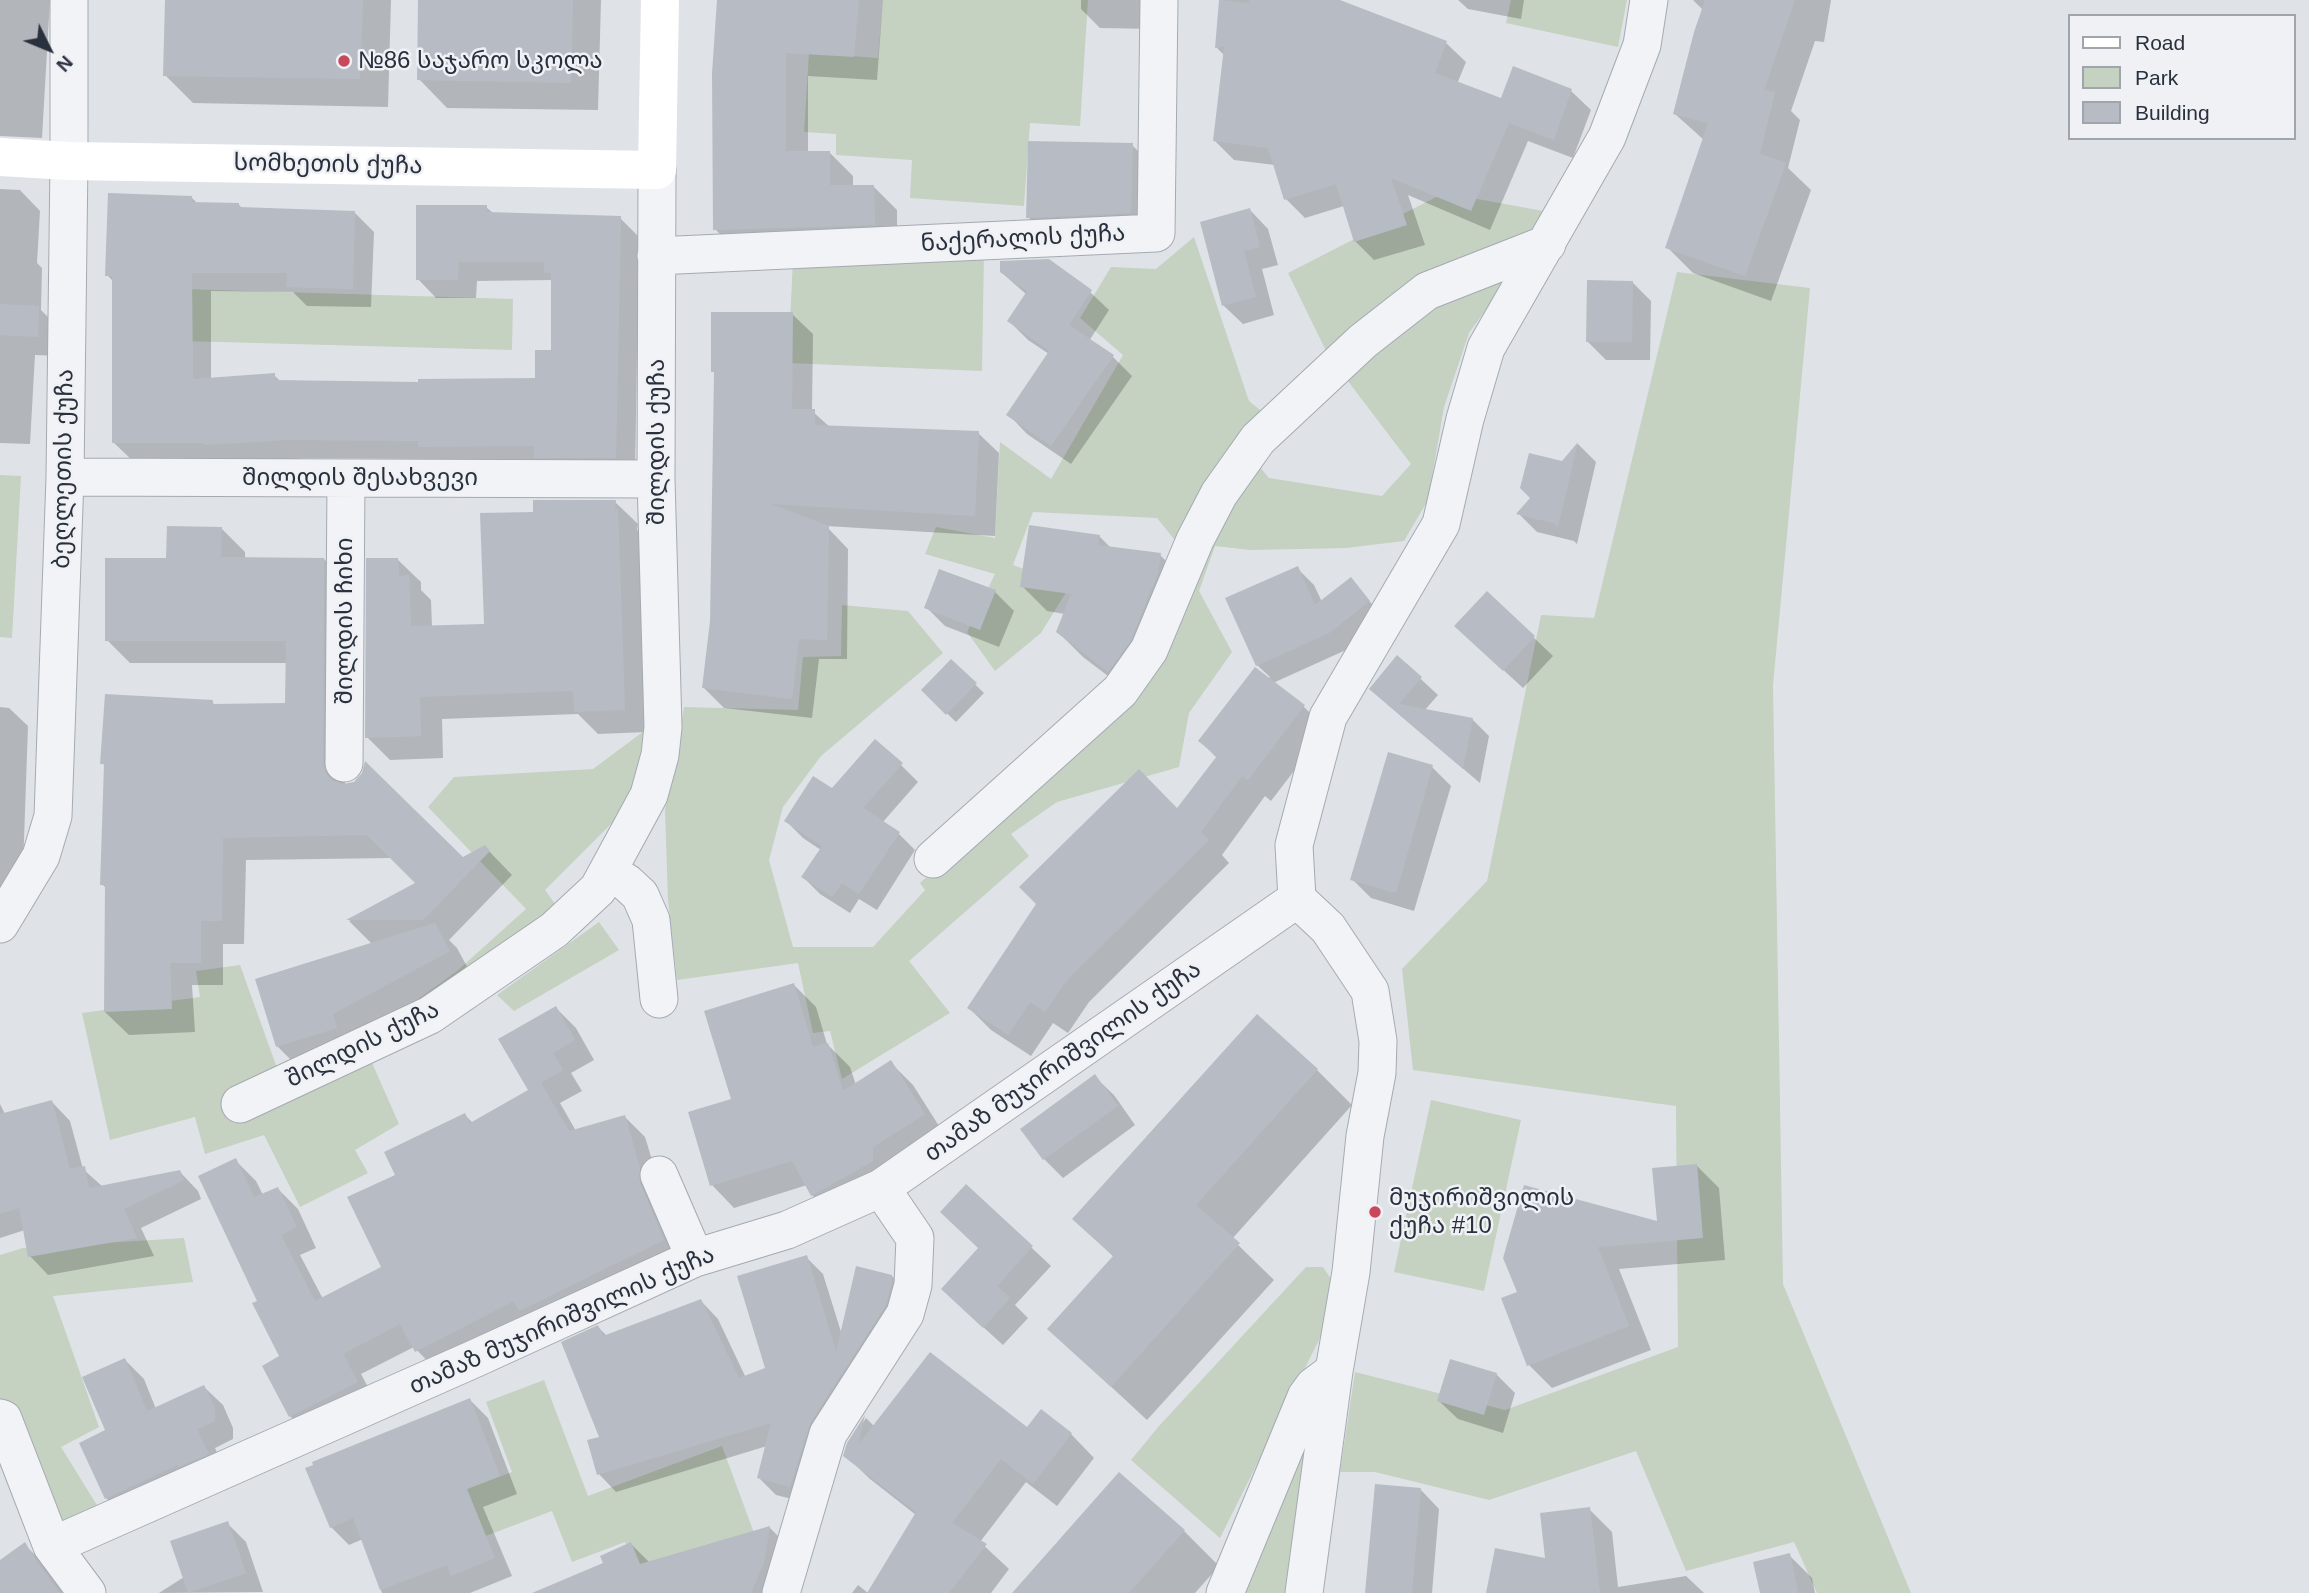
<!DOCTYPE html>
<meta charset="utf-8">
<style>
body{margin:0}
#map{position:relative;width:2309px;height:1593px;overflow:hidden;background:#dfe3e8;font-family:Arial,sans-serif}
canvas{display:block}
.legend{position:absolute;left:2068px;top:14px;width:228px;height:126px;box-sizing:border-box;background:#eff1f5;border:2px solid #a0a4ac;margin:0;padding:9px 12px;list-style:none;font-size:21px;color:#29303e}
.legend li{display:flex;align-items:center;gap:14px;height:35px}
.legend b{width:35px;border:2px solid #a0a4ac}
.north{position:absolute;left:14px;top:14px;width:70px;height:70px;-webkit-text-stroke:5px #eff1f5;paint-order:stroke;rotate:133deg;font-size:19px;font-weight:700;line-height:28px;text-align:center;color:#29303e}
.north::after{content:'';display:block;margin:auto;width:24px;height:32px;background:#29303e;clip-path:polygon(50% 0,100% 100%,50% 72%,0 100%)}
</style>
<div id="map">
<canvas width="2309" height="1593"></canvas>
<ul class="legend">
<li><b style="height:9px;background:#fff"></b>Road</li>
<li><b style="height:19px;background:#c5d1c1"></b>Park</li>
<li><b style="height:19px;background:#b7bcc4"></b>Building</li>
</ul>
<div class="north">N</div>
</div>
<script>
const context = document.querySelector('canvas').getContext('2d');
context.lineJoin = 'round';
function fillPath(path, color) {
  context.fillStyle = color;
  context.fill(path, 'evenodd');
}
function toPath(rows) {
  const path = new Path2D();
  for (const r of rows) {
    path.moveTo(r[0], r[1]);
    for (let i = 2; i < r.length; i += 2) path.lineTo(r[i], r[i + 1]);
  }
  return path;
}
function stroke(path, color, width, dash) {
  context.strokeStyle = color;
  context.lineWidth = width;
  context.lineCap = dash ? 'butt' : 'round';
  context.setLineDash(dash || []);
  context.stroke(path);
}
function label(font, color, halo, rows, align = 'center') {
  context.font = font + ' Arial,"Noto Sans Georgian",sans-serif';
  context.lineWidth = 5;
  context.setLineDash([]);
  context.textBaseline = 'middle';
  context.strokeStyle = halo;
  context.fillStyle = color;
  for (const [text, x, y, turn = 0] of rows) {
    context.save();
    context.translate(x, y);
    context.rotate((+turn || 0) * Math.PI / 180);
    context.textAlign = isNaN(turn) ? turn : align;
    if (halo) context.strokeText(text, 0, 0);
    context.fillText(text, 0, 0);
    context.restore();
  }
}
fillPath(toPath([
 [883,0,1088,0,1080,126,1030,123,1024,206,910,198,912,160,836,155,836,134,804,132,809,53,878,58],
 [1511,0,1627,0,1618,47,1506,23],
 [1444,193,1549,212,1503,286,1469,333,1444,407,1428,500,1404,541,1346,548,1250,550,1215,546,1199,591,1232,652,1189,713,1179,767,1057,802,1011,834,1029,856,909,961,950,1013,842,1079,830,1031,813,1033,798,963,677,980,668,900,665,810,684,707,798,710,803,657,841,656,842,605,908,611,943,653,821,756,783,807,769,860,793,947,873,947,925,890,920,883,1133,689,1195,565,1157,518,1033,512,1013,565,1070,586,1041,633,995,671,967,632,995,574,925,554,936,527,995,538,1000,442,1051,479,1123,355,1080,318,1111,267,1156,269,1194,237,1249,401,1264,413,1237,439,1269,478,1382,496,1411,464,1328,355,1288,273],
 [984,250,982,371,788,363,793,260],
 [1677,272,1810,288,1773,685,1783,1284,1911,1593,1817,1593,1794,1542,1686,1571,1636,1451,1489,1500,1375,1472,1340,1472,1355,1372,1505,1410,1678,1347,1676,1106,1413,1070,1402,969,1487,881,1541,615,1594,618],
 [184,289,513,299,512,350,183,341],
 [0,475,21,476,12,638,0,637],
 [648,728,649,767,621,814,545,890,558,908,479,969,393,1017,457,971,526,909,428,807,454,777,593,769],
 [599,922,619,950,514,1011,497,995],
 [240,965,286,1093,369,1056,399,1124,355,1150,368,1173,300,1207,264,1135,205,1154,195,1117,110,1140,82,1013,200,997,196,971],
 [1431,1100,1521,1120,1484,1291,1394,1272],
 [184,1238,193,1282,53,1296,99,1427,61,1447,98,1507,64,1523,14,1421,0,1403,0,1255,23,1248],
 [1306,1267,1323,1267,1333,1282,1337,1304,1220,1538,1131,1460,1159,1426],
 [544,1380,588,1496,722,1446,754,1533,638,1577,625,1542,572,1562,552,1511,443,1552,425,1505,512,1472,486,1402],
 [1311,1417,1286,1593,1244,1593]
]), '#c5d1c1');
fillPath(toPath([
 [0,0,50,0,42,138,0,136],
 [166,0,391,0,388,107,193,103,165,75],
 [420,0,601,0,598,110,447,108,419,79],
 [717,0,883,0,877,80,808,76,808,153,830,153,853,176,853,187,873,186,897,210,897,248,738,252,715,229],
 [1081,0,1160,0,1156,29,1100,28,1081,9],
 [1221,0,1335,0,1446,43,1466,62,1457,84,1502,101,1571,91,1591,110,1573,158,1528,141,1490,230,1408,195,1425,245,1374,260,1355,241,1344,206,1305,218,1286,199,1275,165,1234,160,1214,140,1225,56,1217,48],
 [1458,0,1524,0,1521,19,1468,9],
 [1693,0,1831,0,1824,42,1815,41,1791,111,1800,120,1788,168,1811,190,1771,301,1693,273,1667,247,1704,140,1675,114,1703,10],
 [1132,145,1160,173,1158,241,1056,245,1028,217],
 [0,189,20,190,40,211,37,263,42,268,41,310,59,328,58,356,35,355,30,444,0,443],
 [192,198,198,204,239,205,243,209,355,213,374,232,371,307,307,306,293,292,211,291,211,379,274,375,281,382,420,383,537,379,552,352,553,280,477,281,476,298,436,298,418,279,486,207,494,214,620,218,639,237,635,476,439,465,433,459,307,458,225,464,133,461,114,443,113,281,107,275],
 [1250,210,1268,229,1278,265,1262,269,1274,315,1243,324,1224,306,1202,223],
 [1001,272,1090,292,1109,310,1089,341,1113,357,1132,376,1071,464,1027,434,1009,415,1049,354,1028,340,1009,321,1027,295],
 [1632,282,1651,301,1650,360,1606,360,1587,341],
 [792,314,813,334,812,411,831,428,978,433,999,453,995,536,826,526,848,549,847,659,819,659,812,718,724,708,704,688,712,621,716,375,713,371],
 [1578,444,1596,462,1577,544,1574,541,1537,532,1519,514],
 [615,502,638,524,637,530,641,533,647,732,598,734,578,714,442,719,443,758,390,760,367,737,398,560,421,582,421,590,431,600,432,627,485,625,534,513],
 [222,529,245,552,245,559,324,559,347,583,345,785,462,860,485,847,512,875,449,940,457,948,471,974,300,1069,277,1046,372,944,349,921,418,883,392,858,246,860,244,944,223,944,223,985,192,985,195,1032,129,1035,105,1012,107,889,102,884,105,766,102,763,212,702,216,706,287,705,287,663,130,663,107,640,168,560],
 [1099,536,1111,548,1160,555,1185,580,1133,695,1083,657,1058,632,1065,614,1047,611,1022,586],
 [1297,568,1314,585,1322,602,1350,579,1385,619,1346,650,1273,683,1304,707,1326,729,1271,801,1265,796,1222,855,1229,863,1089,1002,1068,1033,1053,1023,1031,1056,991,1030,969,1008,1178,811,1218,759,1200,741,1270,677,1257,665],
 [995,592,1014,611,999,647,945,626,926,607],
 [1487,593,1553,656,1523,688,1475,644],
 [1397,657,1438,695,1424,711,1472,719,1489,736,1480,783,1388,705],
 [951,661,984,693,956,722,923,690],
 [0,707,9,708,28,726,22,897,0,926],
 [901,765,918,782,882,823,898,833,915,850,877,910,859,899,850,913,820,894,803,877,821,850,803,838,786,821,832,790],
 [1432,767,1451,786,1414,911,1371,898,1352,879],
 [794,985,816,1007,827,1044,850,1067,856,1085,891,1063,913,1085,946,1137,835,1217,812,1195,807,1185,734,1208,712,1185,733,1100],
 [556,1008,576,1028,594,1060,571,1073,582,1091,560,1103,576,1131,625,1117,645,1137,683,1261,437,1371,414,1347,361,1374,376,1402,310,1436,290,1416,282,1357,260,1302,236,1161,256,1181,263,1195,278,1189,298,1209,316,1248,300,1255,323,1299,383,1268,397,1176,465,1115,473,1123,530,1091],
 [1317,1070,1352,1105,1232,1239,1274,1280,1147,1420,1049,1329,1114,1257,1074,1219],
 [1095,1077,1114,1095,1135,1125,1063,1178,1044,1159],
 [52,1102,70,1121,83,1169,103,1187,180,1172,198,1191,201,1199,141,1228,154,1256,48,1275,30,1256,25,1230,0,1238,0,1104,5,1114],
 [1696,1165,1719,1188,1725,1260,1619,1269,1651,1350,1552,1388,1529,1365,1519,1293,1505,1258,1659,1224],
 [966,1186,1051,1266,1015,1305,1028,1318,1003,1345,962,1308,980,1248],
 [806,1257,823,1274,842,1335,892,1276,909,1294,808,1503,776,1495,759,1478,767,1446,616,1492,599,1474,589,1442,601,1438,598,1327,607,1336,701,1301,718,1319,746,1378,767,1370],
 [125,1360,144,1379,156,1409,204,1387,223,1405,233,1428,233,1439,215,1448,226,1473,125,1517,106,1498,107,1431],
 [1496,1374,1515,1393,1503,1433,1458,1419,1439,1401],
 [470,1400,488,1418,517,1494,483,1507,512,1576,470,1593,382,1593,363,1539,349,1545,331,1527],
 [866,1418,875,1427,1071,1434,1094,1458,1057,1506,1026,1482,980,1542,1009,1569,991,1593,869,1593,916,1515,870,1479,845,1455,849,1444],
 [1120,1474,1184,1531,1219,1566,1195,1593,1014,1593],
 [1421,1490,1439,1509,1432,1593,1367,1593],
 [1589,1509,1612,1532,1618,1587,1686,1576,1704,1593,1488,1593,1547,1560],
 [227,1523,246,1542,263,1592,159,1593,184,1577],
 [770,1528,788,1546,778,1593,558,1593,605,1564,631,1544,650,1563],
 [25,1545,53,1573,67,1593,0,1593,0,1562],
 [1789,1555,1812,1578,1815,1593,1761,1593],
 [858,1585,868,1593,852,1593]
]), '#0003');
fillPath(toPath([
 [165,0,363,0,360,79,163,76],
 [418,0,573,0,571,83,417,80],
 [717,0,859,0,854,57,786,53,786,151,830,151,830,185,874,185,875,225,713,230,712,73],
 [1219,0,1249,3,1249,0,1340,0,1447,41,1435,73,1501,98,1513,66,1572,89,1554,140,1509,123,1471,211,1391,178,1407,225,1354,242,1336,184,1284,200,1268,148,1213,141,1224,47,1215,48],
 [1705,0,1795,0,1764,90,1775,92,1760,154,1786,163,1745,276,1665,248,1708,123,1673,114,1694,32],
 [1028,141,1133,143,1131,213,1026,218],
 [108,193,192,196,192,202,239,203,239,207,355,211,353,289,286,287,287,273,192,273,193,379,275,373,275,380,418,382,418,379,535,378,535,350,551,350,551,273,544,273,544,262,459,262,458,280,416,280,416,205,487,205,487,212,621,216,616,458,534,458,534,446,418,447,418,441,287,440,204,445,204,443,112,443,112,276,105,276],
 [1250,208,1260,247,1244,251,1256,297,1222,306,1200,222],
 [1049,259,1092,290,1069,325,1114,355,1051,446,1006,415,1049,351,1007,321,1027,291,1000,272,1000,261],
 [1587,280,1633,281,1632,342,1586,342],
 [0,304,39,306,38,337,0,335],
 [711,312,793,312,792,409,815,409,815,425,979,431,975,516,771,504,829,526,827,640,799,639,792,699,702,688,710,621,714,372,711,372],
 [1578,442,1558,527,1553,523,1516,514,1530,498,1520,488,1529,453,1562,461],
 [533,500,616,500,615,509,618,509,625,710,574,712,573,691,420,697,421,736,365,738,366,558,398,558,399,576,409,575,411,626,484,624,480,513,533,512],
 [1029,525,1100,535,1098,545,1161,553,1158,573,1131,640,1108,672,1056,632,1071,594,1020,587],
 [167,526,222,527,221,557,324,558,323,763,326,774,333,781,343,784,354,782,362,773,365,761,463,857,485,845,490,851,423,920,346,920,415,883,367,835,223,838,222,921,201,921,201,963,170,963,172,1009,104,1012,105,885,100,885,104,764,100,764,105,694,213,700,213,704,285,703,286,641,105,641,105,558,166,558],
 [1298,566,1315,605,1351,577,1370,601,1329,633,1256,666,1225,598],
 [939,569,996,590,980,630,924,608],
 [1487,591,1535,636,1503,671,1454,626],
 [1397,655,1422,677,1399,704,1473,718,1463,769,1369,689],
 [951,659,977,683,946,715,921,690],
 [1255,667,1305,705,1248,780,1242,776,1201,832,1209,840,1067,980,1045,1012,1030,1002,1008,1035,967,1008,1036,904,1019,887,1139,769,1177,808,1217,756,1198,741],
 [875,739,903,763,863,808,900,832,859,894,842,883,832,897,801,877,822,846,784,821,813,776,832,788],
 [1388,752,1433,765,1396,893,1350,880],
 [435,923,450,951,333,1014,337,1028,276,1047,255,979],
 [794,983,813,1047,828,1043,843,1091,891,1060,925,1114,873,1147,873,1161,811,1196,792,1161,710,1186,688,1112,731,1099,704,1011],
 [556,1006,575,1040,553,1053,563,1070,541,1083,569,1131,625,1115,640,1168,640,1183,664,1240,519,1311,514,1301,415,1352,400,1324,343,1354,358,1382,289,1417,262,1366,279,1356,252,1303,257,1301,198,1176,236,1158,254,1197,278,1187,297,1227,281,1235,315,1301,381,1267,347,1197,395,1175,384,1152,465,1113,470,1123,528,1090,498,1039],
 [1257,1014,1318,1069,1196,1205,1240,1243,1111,1387,1047,1329,1113,1256,1072,1219],
 [1095,1074,1118,1106,1043,1160,1020,1129],
 [52,1100,70,1169,85,1166,89,1188,180,1170,184,1180,124,1209,137,1238,28,1257,19,1208,0,1214,0,1114],
 [1697,1164,1703,1238,1598,1247,1629,1326,1527,1366,1501,1298,1517,1292,1503,1258,1524,1185,1657,1221,1652,1168],
 [966,1184,1033,1246,997,1286,1010,1298,983,1328,941,1289,978,1248,940,1212],
 [807,1255,836,1352,856,1266,892,1275,892,1282,886,1305,810,1423,790,1487,757,1478,771,1423,597,1475,587,1440,599,1437,561,1342,598,1325,603,1336,701,1299,739,1378,765,1368,737,1276],
 [930,1352,1027,1427,1041,1409,1072,1433,1033,1484,1001,1459,952,1523,987,1544,949,1593,867,1593,916,1512,843,1456,847,1443,865,1415,858,1445],
 [125,1358,147,1411,204,1385,215,1408,215,1421,197,1429,209,1454,178,1467,177,1465,105,1499,79,1443,105,1430,82,1377],
 [1450,1359,1497,1373,1484,1415,1437,1401],
 [470,1398,500,1476,467,1489,495,1558,451,1576,447,1565,380,1590,353,1518,330,1528,305,1468,313,1465,312,1462],
 [1119,1472,1185,1530,1129,1593,1012,1593],
 [1375,1484,1421,1488,1412,1593,1365,1593],
 [1590,1507,1600,1593,1486,1593,1495,1548,1545,1558,1540,1513],
 [228,1521,246,1573,188,1593,170,1541],
 [770,1526,764,1563,751,1593,532,1593,603,1563,600,1556,631,1542,640,1564],
 [25,1542,35,1559,60,1593,0,1593,0,1560],
 [1790,1553,1798,1593,1760,1593,1753,1562]
]), '#b7bcc4');
const street = toPath([
 [656,256,1156,233,1159,0],
 [65,477,656,479],
 [344,763,346,478],
 [933,859,1120,691,1149,650,1195,540,1219,494,1258,439,1363,341,1427,291,1547,244],
 [609,872,627,883,640,895,651,920,659,999],
 [0,924,41,856,53,816,65,477,69,161,69,0],
 [240,1104,430,1015,554,930,598,889,649,795,660,755,663,727,656,479,657,170],
 [659,1175,695,1258],
 [0,1418,3,1419,52,1546,87,1593],
 [52,1546,476,1358,695,1258,787,1230,881,1188,1297,899],
 [781,1593,828,1434,905,1314,913,1285,915,1238,881,1188],
 [1225,1593,1306,1397,1314,1386,1334,1371],
 [1304,1593,1334,1371,1351,1272,1365,1136,1377,1073,1378,1041,1370,991,1328,928,1297,899,1294,845,1328,717,1441,524,1465,419,1486,348,1607,137,1642,45,1649,0]
]);
stroke(street, '#a5aab2', 39);
stroke(street, '#f2f3f6', 37);
stroke(toPath([
 [0,157,69,161,657,170,660,0]
]), '#fff', 38);
for (const [x, y, r, color] of [
 [344,61,7,"#c8495b"],
 [1375,1212,7,"#c8495b"]
]) {
  const dot = new Path2D();
  dot.arc(x, y, r, 0, 2 * Math.PI);
  context.fillStyle = color;
  context.fill(dot);
  stroke(dot, '#eff1f5', 2.5);
}
label('24px', '#29303e', '#eff1f5', [
 ["№86 საჯარო სკოლა",358,61],
 ["მუჯირიშვილის",1389,1198],
 ["ქუჩა #10",1389,1226]
], 'left');
label('24px', '#29303e', '#eff1f5', [
 ["სომხეთის ქუჩა",328,165,1],
 ["ნაქერალის ქუჩა",1023,239,-3],
 ["შილდის ქუჩა",657,442,-90],
 ["ბეღლეთის ქუჩა",64,469,-89],
 ["შილდის შესახვევი",360,478],
 ["შილდის ჩიხი",345,621,-90],
 ["შილდის ქუჩა",363,1045,-26],
 ["თამაზ მუჯირიშვილის ქუჩა",1063,1062,-35],
 ["თამაზ მუჯირიშვილის ქუჩა",562,1321,-24]
]);
</script>
